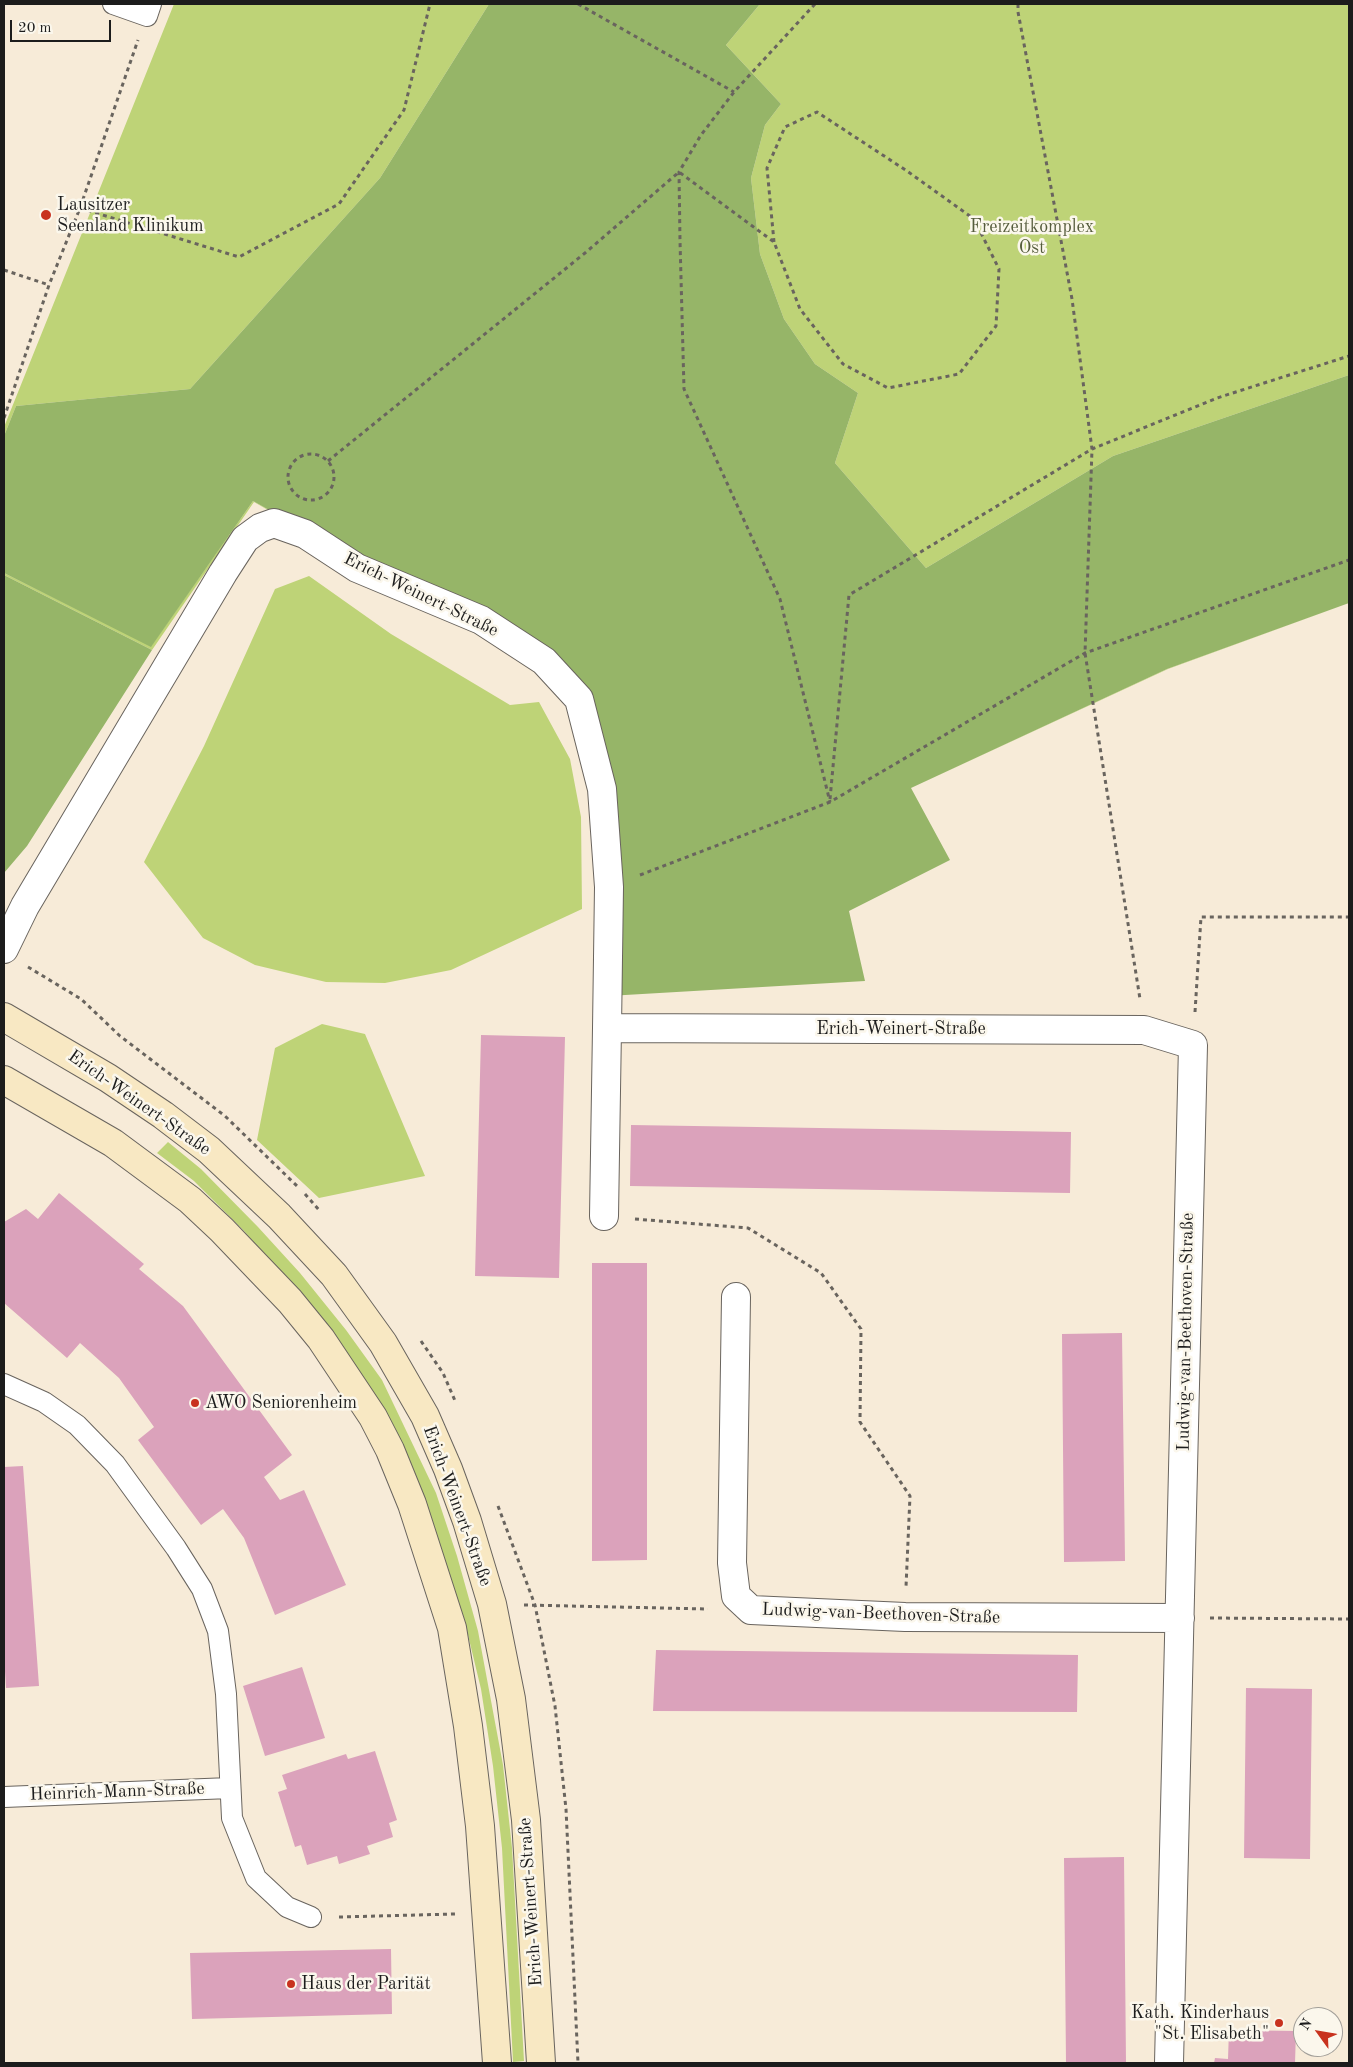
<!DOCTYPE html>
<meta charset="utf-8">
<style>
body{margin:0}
#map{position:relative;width:1353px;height:2067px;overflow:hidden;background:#f7ebd8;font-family:"Old Standard TT",serif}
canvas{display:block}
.frame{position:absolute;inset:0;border:5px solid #1c1c1c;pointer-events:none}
.north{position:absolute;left:1293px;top:2007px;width:50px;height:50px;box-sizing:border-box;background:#fbf7ec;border:1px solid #a29f99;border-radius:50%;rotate:302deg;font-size:14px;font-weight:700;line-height:20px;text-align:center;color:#1c1c1c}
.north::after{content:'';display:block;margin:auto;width:18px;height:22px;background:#c8321e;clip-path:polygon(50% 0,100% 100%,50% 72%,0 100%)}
.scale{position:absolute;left:10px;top:20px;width:101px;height:22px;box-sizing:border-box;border:2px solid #1c1c1c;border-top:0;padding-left:6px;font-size:15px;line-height:18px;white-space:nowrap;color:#1c1c1c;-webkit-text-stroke:4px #fbf7ec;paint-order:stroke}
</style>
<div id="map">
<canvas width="1353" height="2067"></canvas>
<div class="frame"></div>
<div class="north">N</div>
<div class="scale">20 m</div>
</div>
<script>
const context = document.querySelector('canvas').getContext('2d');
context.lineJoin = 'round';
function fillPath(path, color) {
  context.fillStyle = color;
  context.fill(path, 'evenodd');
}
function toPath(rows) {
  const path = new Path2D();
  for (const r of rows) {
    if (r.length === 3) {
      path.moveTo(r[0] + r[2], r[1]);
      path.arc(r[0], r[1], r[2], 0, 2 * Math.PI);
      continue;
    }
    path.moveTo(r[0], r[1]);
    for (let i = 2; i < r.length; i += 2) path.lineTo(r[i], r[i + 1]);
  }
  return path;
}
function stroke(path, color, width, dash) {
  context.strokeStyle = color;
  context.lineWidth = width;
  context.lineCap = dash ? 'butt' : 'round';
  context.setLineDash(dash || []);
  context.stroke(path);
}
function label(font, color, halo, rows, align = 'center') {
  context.font = font + ' "Old Standard TT",serif';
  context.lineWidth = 5;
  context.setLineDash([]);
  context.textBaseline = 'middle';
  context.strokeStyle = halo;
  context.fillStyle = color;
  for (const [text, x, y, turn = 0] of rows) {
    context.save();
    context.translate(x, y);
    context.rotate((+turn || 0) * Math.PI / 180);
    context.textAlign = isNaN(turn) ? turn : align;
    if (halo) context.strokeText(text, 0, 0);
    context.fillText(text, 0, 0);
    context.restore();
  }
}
fillPath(toPath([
 [174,4,489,4,380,178,190,389,16,406,4,436,4,427],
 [760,4,1349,4,1349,375,1113,456,926,568,835,463,858,393,815,364,784,319,760,254,751,178,765,125,781,104,726,45],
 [253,501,303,529,358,567,481,620,544,660,579,698,602,788,610,887,608,996,865,981,849,911,950,860,911,788,1167,669,1349,603,1168,669,911,788,950,860,849,911,865,981,608,996,610,887,602,789,579,698,544,661,480,620,357,568,303,530,254,502,152,650,4,575,4,573,151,646],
 [309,576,391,634,510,705,539,702,570,759,581,817,582,909,451,970,385,983,326,982,255,965,203,938,144,862,204,746,275,589],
 [322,1024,365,1034,425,1176,319,1198,257,1140,275,1048],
 [168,1142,201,1169,258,1227,300,1273,346,1330,382,1380,436,1493,457,1556,478,1631,503,1765,512,1848,524,2061,513,2062,502,1848,493,1766,481,1689,468,1635,423,1494,391,1427,367,1383,293,1288,244,1231,194,1181,157,1153]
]), '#bed377');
fillPath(toPath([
 [489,4,760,4,726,45,781,104,765,125,751,178,760,254,784,319,815,364,858,393,835,463,926,568,1113,456,1349,375,1349,603,1167,669,911,788,950,860,849,911,865,981,608,996,579,698,544,660,303,529,253,501,151,647,4,573,4,436,16,406,190,389,380,178],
 [4,575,152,650,27,846,4,873]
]), '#96b568');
fillPath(toPath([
 [481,1035,565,1037,559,1278,475,1276],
 [631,1125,1071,1132,1070,1193,630,1186],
 [59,1193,144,1264,139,1269,183,1306,292,1455,264,1477,280,1500,304,1490,346,1585,275,1615,244,1538,223,1509,201,1525,138,1440,154,1427,119,1378,80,1343,67,1358,4,1303,4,1222,26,1209,38,1219],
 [592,1263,647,1263,647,1560,592,1561],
 [1122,1333,1125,1561,1064,1562,1062,1334],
 [23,1466,39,1686,6,1688,4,1655,4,1467],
 [656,1650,1078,1655,1077,1712,653,1711],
 [302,1667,325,1738,265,1756,243,1686],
 [1246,1688,1312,1689,1310,1859,1244,1858],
 [375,1751,397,1820,389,1823,393,1837,367,1846,370,1854,339,1864,337,1856,307,1865,301,1845,295,1847,278,1792,287,1789,282,1775,346,1754,348,1759],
 [1124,1857,1126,2063,1066,2063,1064,1858],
 [391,1949,392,2014,192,2019,190,1953],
 [1229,2030,1296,2031,1295,2063,1214,2063,1215,2058,1228,2059]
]), '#dba2bb');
const lane = toPath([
 [113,4,147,16,151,4],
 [4,1384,44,1402,77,1425,115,1464,176,1548,202,1589,218,1631,226,1694,232,1818,256,1878,287,1907,311,1917],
 [4,1797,230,1788]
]);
const street = toPath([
 [4,949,25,906,223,573,245,539,260,528,274,523,305,534,357,568,481,620,544,661,579,699,602,789,609,887,607,1028,1144,1030,1193,1045,1169,2063],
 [604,1216,607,1028],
 [736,1297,732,1563,736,1596,751,1610,905,1617,1180,1618]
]);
const secondary = toPath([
 [4,1017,108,1078,163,1115,209,1150,279,1216,334,1275,383,1343,425,1416,448,1469,467,1521,492,1604,511,1699,526,1820,541,2063],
 [4,1080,113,1143,190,1200,222,1230,290,1301,321,1339,373,1417,390,1450,412,1504,452,1628,468,1726,480,1826,497,2063]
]);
stroke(lane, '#69645e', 22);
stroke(street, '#69645e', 30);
stroke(secondary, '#69645e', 30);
stroke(toPath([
 [578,4,734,92],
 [815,4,734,92,701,135,679,172,680,241,684,389,780,599,830,802],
 [1018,4,1018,12,1072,299,1092,449,1085,653,1140,999],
 [80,208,239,257,339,204,404,110,430,4],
 [4,270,49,285],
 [4,418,49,285,80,208,138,40],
 [311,477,23],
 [328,461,585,253,679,172,774,242,800,309,843,364,888,388,959,374,996,326,999,269,974,219,907,171,817,112,785,127,767,168,774,242],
 [830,799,849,595,1092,449,1217,398,1349,356],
 [640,875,830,802,1085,653,1349,560],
 [28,967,81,999,120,1036,225,1116,297,1186],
 [1195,1012,1201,917,1349,917],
 [305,1194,319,1210],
 [635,1219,748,1228,821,1273,861,1329,860,1422,910,1496,906,1587],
 [421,1341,443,1373,456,1403],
 [498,1506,535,1605,555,1706,566,1809,578,2063],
 [524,1605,708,1609],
 [1210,1618,1349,1619],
 [339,1917,455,1914]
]), '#69645e', 3, [4, 4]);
stroke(lane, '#fff', 20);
stroke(street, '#fff', 28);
stroke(secondary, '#f8e8c3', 28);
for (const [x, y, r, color] of [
 [46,215,6,"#c8321e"],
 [195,1403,5,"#c8321e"],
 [291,1984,5,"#c8321e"],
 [1279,2023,5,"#c8321e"]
]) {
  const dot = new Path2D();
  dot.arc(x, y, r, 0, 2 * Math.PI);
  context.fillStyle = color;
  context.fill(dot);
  stroke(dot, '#fbf7ec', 2);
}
label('18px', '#1c1c1c', '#fbf7ec', [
 ["Lausitzer",57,205],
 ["Seenland Klinikum",57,226],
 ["AWO Seniorenheim",205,1403],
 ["Haus der Parität",301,1984],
 ["Kath. Kinderhaus",1269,2013,"right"],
 ["\"St. Elisabeth\"",1269,2034,"right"]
], 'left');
label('18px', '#555c3c', '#fbf7ec', [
 ["Freizeitkomplex",1032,227],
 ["Ost",1032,248]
]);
label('18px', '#1c1c1c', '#fbf7ec', [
 ["Erich-Weinert-Straße",421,595,26],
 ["Erich-Weinert-Straße",901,1029],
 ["Erich-Weinert-Straße",139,1103,35],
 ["Ludwig-van-Beethoven-Straße",1186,1332,-89],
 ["Erich-Weinert-Straße",457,1506,70],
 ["Ludwig-van-Beethoven-Straße",881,1614,2],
 ["Heinrich-Mann-Straße",117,1792,-2],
 ["Erich-Weinert-Straße",531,1902,-94]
]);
</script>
